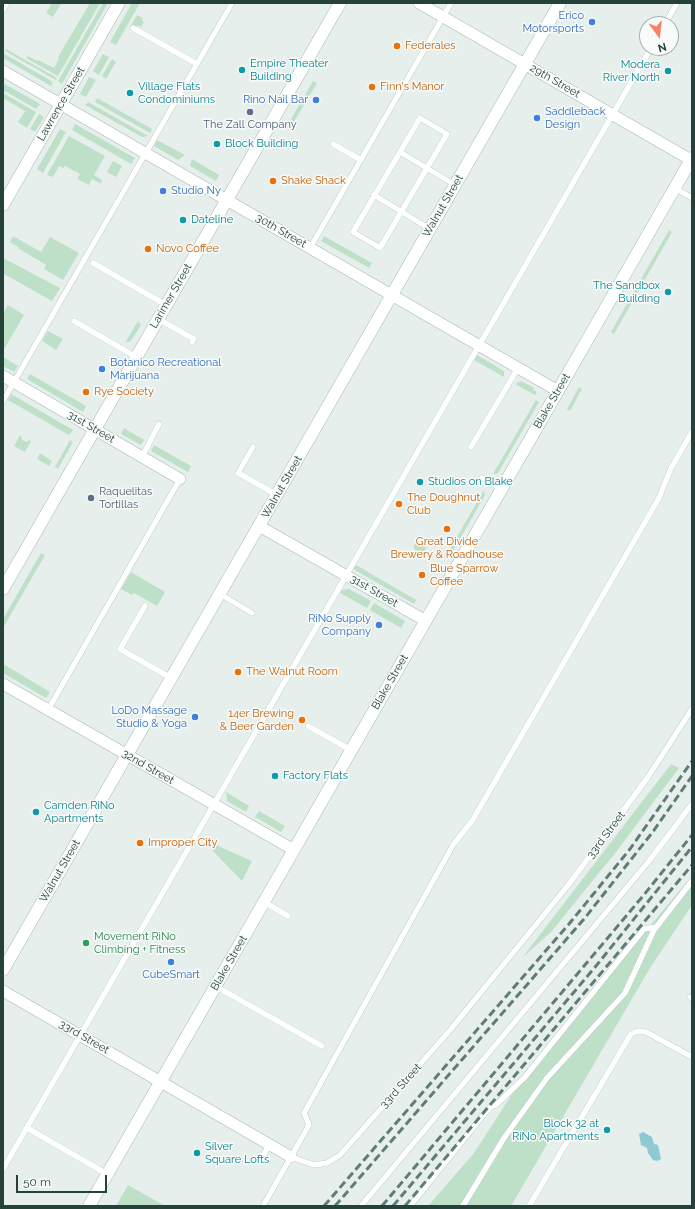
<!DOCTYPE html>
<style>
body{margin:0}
#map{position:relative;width:695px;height:1209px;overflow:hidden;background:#e6efeb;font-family:Raleway,sans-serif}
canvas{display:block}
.frame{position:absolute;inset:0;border:4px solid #24423a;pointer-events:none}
.north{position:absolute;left:639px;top:16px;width:40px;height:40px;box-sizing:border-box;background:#f7fbf9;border:1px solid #a3b1ad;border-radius:50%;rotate:165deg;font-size:11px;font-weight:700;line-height:16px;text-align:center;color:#24423a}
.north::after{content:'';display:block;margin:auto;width:14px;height:18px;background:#f4845f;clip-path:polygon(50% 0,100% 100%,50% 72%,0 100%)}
.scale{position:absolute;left:16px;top:1175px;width:91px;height:18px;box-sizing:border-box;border:2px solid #24423a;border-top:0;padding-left:5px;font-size:12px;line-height:14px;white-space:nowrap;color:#24423a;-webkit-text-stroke:3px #f7fbf9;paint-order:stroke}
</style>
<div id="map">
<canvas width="695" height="1209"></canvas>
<div class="frame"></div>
<div class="north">N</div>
<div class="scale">50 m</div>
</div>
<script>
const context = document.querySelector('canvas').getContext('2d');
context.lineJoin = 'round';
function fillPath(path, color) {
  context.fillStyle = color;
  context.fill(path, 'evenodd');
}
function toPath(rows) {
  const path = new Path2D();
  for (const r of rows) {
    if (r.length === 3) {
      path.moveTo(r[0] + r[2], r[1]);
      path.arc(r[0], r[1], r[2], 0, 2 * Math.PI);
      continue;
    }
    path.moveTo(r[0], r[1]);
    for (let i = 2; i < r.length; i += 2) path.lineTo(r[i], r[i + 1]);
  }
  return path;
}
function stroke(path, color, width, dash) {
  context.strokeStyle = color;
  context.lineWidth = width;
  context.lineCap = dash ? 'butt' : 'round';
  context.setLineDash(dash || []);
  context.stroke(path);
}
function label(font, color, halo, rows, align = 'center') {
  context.font = font + ' Raleway,sans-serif';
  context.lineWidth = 3;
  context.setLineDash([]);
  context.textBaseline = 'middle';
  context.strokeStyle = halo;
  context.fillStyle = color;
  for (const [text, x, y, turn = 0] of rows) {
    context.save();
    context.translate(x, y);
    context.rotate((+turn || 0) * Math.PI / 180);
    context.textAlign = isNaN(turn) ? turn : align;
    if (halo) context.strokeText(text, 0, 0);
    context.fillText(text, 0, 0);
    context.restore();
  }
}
fillPath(toPath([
 [52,3,61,3,53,17,46,13],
 [90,3,100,3,58,76,26,58,28,56,37,61,38,60,54,68,59,59,58,57],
 [103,3,108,3,62,84,58,81],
 [132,3,140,3,116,45,110,42],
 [137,15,143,18,142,21,144,22,141,27,138,25,135,29,130,27],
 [6,49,57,78,56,80,5,51],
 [3,53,53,82,51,86,3,58],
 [103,54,109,57,99,75,93,71],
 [112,59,116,62,106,79,102,76],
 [89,77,96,80,86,97,80,94],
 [313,81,317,83,289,130,286,128],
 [3,83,40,104,36,109,3,90],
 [3,93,36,112,27,128,18,122,25,111,3,98],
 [97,98,152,129,150,133,95,102],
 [88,102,148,136,142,137,85,105],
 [39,114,44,117,35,132,30,129],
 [75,124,135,158,131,164,72,130],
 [60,129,66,132,43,173,37,169],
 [69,136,105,156,94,175,102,180,101,184,92,179,89,185,77,179,80,174,65,166,63,168,59,166,53,177,47,175],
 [157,140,185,155,178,160,154,146],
 [192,159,219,175,216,181,190,166],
 [113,161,122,166,116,177,107,172],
 [669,230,672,232,643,283,640,281],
 [13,236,41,252,50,237,79,253,63,280,44,269,46,265,18,248,18,247,10,242],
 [324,236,372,263,369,268,321,241],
 [3,258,60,288,52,301,4,274],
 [636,288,639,290,614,334,611,332],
 [8,305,24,315,3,351,3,314],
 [138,321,141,325,131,341,125,343],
 [48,331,63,339,56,350,42,341],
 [477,355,504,371,504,377,474,360],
 [3,357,18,366,14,372,3,366],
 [30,374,86,406,83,412,27,379],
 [521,381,534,388,533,390,537,392,535,395,515,384],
 [579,387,582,389,570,411,567,409],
 [11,394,73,430,69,435,8,400],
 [536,400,539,402,498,473,493,474],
 [124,428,144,440,141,445,121,434],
 [20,435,22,437,21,439,27,442,29,440,31,441,25,452,14,446],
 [70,440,73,442,58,469,55,467],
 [154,445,191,466,188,472,151,451],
 [40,453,52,461,49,466,37,459],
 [484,490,485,495,449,558,446,556],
 [420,547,6],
 [41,553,45,555,3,628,3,619],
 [356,565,416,600,414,604,353,569],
 [131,572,165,592,157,606,134,593,132,595,121,589],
 [349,589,371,601,367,608,340,593,342,590],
 [374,603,405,621,401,628,370,610],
 [3,664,50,692,46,698,3,673],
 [671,764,679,768,616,852,551,932,522,958],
 [226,792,249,806,246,812,227,801],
 [259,811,285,826,281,832,255,817],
 [216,845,252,861,242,881,211,849],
 [692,876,692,905,650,968,511,1206,428,1206,474,1153,525,1074],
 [128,1185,165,1206,116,1206]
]), '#bfe0c8');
fillPath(toPath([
 [643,1132,652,1137,654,1144,658,1145,661,1159,657,1161,653,1160,648,1153,647,1148,641,1145,639,1134]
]), '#8ec9d4');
const service = toPath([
 [3,10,7,3],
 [665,24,677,3],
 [133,28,197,64],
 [420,118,447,134,380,248,353,232,420,118],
 [333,144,361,160],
 [400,152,455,185],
 [675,188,692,198],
 [374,195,430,229],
 [310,248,451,3],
 [93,263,166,305],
 [158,319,194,339,192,342],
 [74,321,136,357],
 [3,401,232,3],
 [253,447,238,473,277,495],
 [471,447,518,368],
 [142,457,159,424],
 [482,478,502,489],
 [220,594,252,613],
 [145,606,120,649,171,678],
 [48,710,180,479],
 [308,726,351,750],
 [264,902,288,916],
 [215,986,322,1046],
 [690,997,692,998],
 [27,1128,107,1174],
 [291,1157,314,1165,327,1163,340,1155,451,1029,569,884,648,777,692,709],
 [261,1159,270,1144],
 [3,1169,651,48],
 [263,1206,309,1125,304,1113,453,845,472,821,659,498,671,468,692,432],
 [361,1206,649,861,692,804],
 [410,1206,485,1113,492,1106,496,1105,525,1077,644,929,656,927],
 [463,1206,504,1138,547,1078,625,993,654,930,692,881],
 [529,1206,631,1034,638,1031,646,1032,692,1057]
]);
const minor = toPath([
 [419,3,691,160],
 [3,71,558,391],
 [3,376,180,479],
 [259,526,426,621],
 [3,684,294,850],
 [3,991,291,1157]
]);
const tertiary = toPath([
 [3,205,119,3],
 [3,589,340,3],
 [3,970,560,3],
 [89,1206,692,158]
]);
stroke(service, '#a8b8b2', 6);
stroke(minor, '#a8b8b2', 12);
stroke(tertiary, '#a8b8b2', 13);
stroke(service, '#fff', 5.5);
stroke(minor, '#fff', 11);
stroke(tertiary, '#fff', 12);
stroke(toPath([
 [324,1206,569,924,630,849,692,761],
 [335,1206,584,919,652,833,692,776],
 [382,1206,643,896,692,835],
 [393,1206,596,966,692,847],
 [405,1206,692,865]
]), '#5f7d75', 3, [8, 4]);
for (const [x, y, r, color] of [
 [592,22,4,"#3f7fe0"],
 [397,46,4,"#e8710a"],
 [242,70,4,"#0f9aa8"],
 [668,71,4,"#0f9aa8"],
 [372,87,4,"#e8710a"],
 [130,93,4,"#0f9aa8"],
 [316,100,4,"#3f7fe0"],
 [250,112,4,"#5c6f8a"],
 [537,118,4,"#3f7fe0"],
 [217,144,4,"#0f9aa8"],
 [273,181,4,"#e8710a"],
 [163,191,4,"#3f7fe0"],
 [183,220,4,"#0f9aa8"],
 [148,249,4,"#e8710a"],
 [668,292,4,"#0f9aa8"],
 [102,369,4,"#3f7fe0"],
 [86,392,4,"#e8710a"],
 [420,482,4,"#0f9aa8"],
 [91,498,4,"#5c6f8a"],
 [399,504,4,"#e8710a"],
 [447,529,4,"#e8710a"],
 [422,575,4,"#e8710a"],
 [379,625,4,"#3f7fe0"],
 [238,672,4,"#e8710a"],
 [195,717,4,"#3f7fe0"],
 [302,720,4,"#e8710a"],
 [275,776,4,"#0f9aa8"],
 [36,812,4,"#0f9aa8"],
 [140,843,4,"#e8710a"],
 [86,943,4,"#2e9e5b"],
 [171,962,4,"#3f7fe0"],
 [607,1130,4,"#0f9aa8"],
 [197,1153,4,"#0f9aa8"]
]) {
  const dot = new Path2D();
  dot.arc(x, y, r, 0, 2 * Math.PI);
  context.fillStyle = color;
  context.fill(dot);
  stroke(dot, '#f7fbf9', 1.5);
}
label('11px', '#366cbe', '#f7fbf9', [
 ["Erico",584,16],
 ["Motorsports",584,29],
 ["Rino Nail Bar",308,100],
 ["Saddleback",545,112,"left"],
 ["Design",545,125,"left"],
 ["Studio Ny",171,191,"left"],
 ["Botanico Recreational",110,363,"left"],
 ["Marijuana",110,376,"left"],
 ["RiNo Supply",371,619],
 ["Company",371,632],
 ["LoDo Massage",187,711],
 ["Studio & Yoga",187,724],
 ["CubeSmart",171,975,"center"]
], 'right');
label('11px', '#c56008', '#f7fbf9', [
 ["Federales",405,46],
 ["Finn's Manor",380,87],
 ["Shake Shack",281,181],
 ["Novo Coffee",156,249],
 ["Rye Society",94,392],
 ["The Doughnut",407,498],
 ["Club",407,511],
 ["Great Divide",447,542,"center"],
 ["Brewery & Roadhouse",447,555,"center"],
 ["Blue Sparrow",430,569],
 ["Coffee",430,582],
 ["The Walnut Room",246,672],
 ["14er Brewing",294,714,"right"],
 ["& Beer Garden",294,727,"right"],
 ["Improper City",148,843]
], 'left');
label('11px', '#0d838f', '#f7fbf9', [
 ["Empire Theater",250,64],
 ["Building",250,77],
 ["Modera",660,65,"right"],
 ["River North",660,78,"right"],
 ["Village Flats",138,87],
 ["Condominiums",138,100],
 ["Block Building",225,144],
 ["Dateline",191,220],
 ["The Sandbox",660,286,"right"],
 ["Building",660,299,"right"],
 ["Studios on Blake",428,482],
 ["Factory Flats",283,776],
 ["Camden RiNo",44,806],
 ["Apartments",44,819],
 ["Block 32 at",599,1124,"right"],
 ["RiNo Apartments",599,1137,"right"],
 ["Silver",205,1147],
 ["Square Lofts",205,1160]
], 'left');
label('11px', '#24423a', '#f7fbf9', [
 ["29th Street",555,81,30],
 ["Lawrence Street",61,104,-60],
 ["Walnut Street",443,206,-60],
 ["30th Street",281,231,30],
 ["Larimer Street",171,296,-60],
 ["Blake Street",552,401,-60],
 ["31st Street",91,427,30],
 ["Walnut Street",282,487,-60],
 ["31st Street",374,591,30],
 ["Blake Street",390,682,-60],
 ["32nd Street",148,767,30],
 ["33rd Street",606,835,-53],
 ["Walnut Street",60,871,-60],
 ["Blake Street",229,963,-60],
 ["33rd Street",84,1037,30],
 ["33rd Street",401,1086,-48]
]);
label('11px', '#4e5e75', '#f7fbf9', [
 ["The Zall Company",250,125],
 ["Raquelitas",99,492,"left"],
 ["Tortillas",99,505,"left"]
]);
label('11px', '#27864d', '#f7fbf9', [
 ["Movement RiNo",94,937],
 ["Climbing + Fitness",94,950]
], 'left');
</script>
